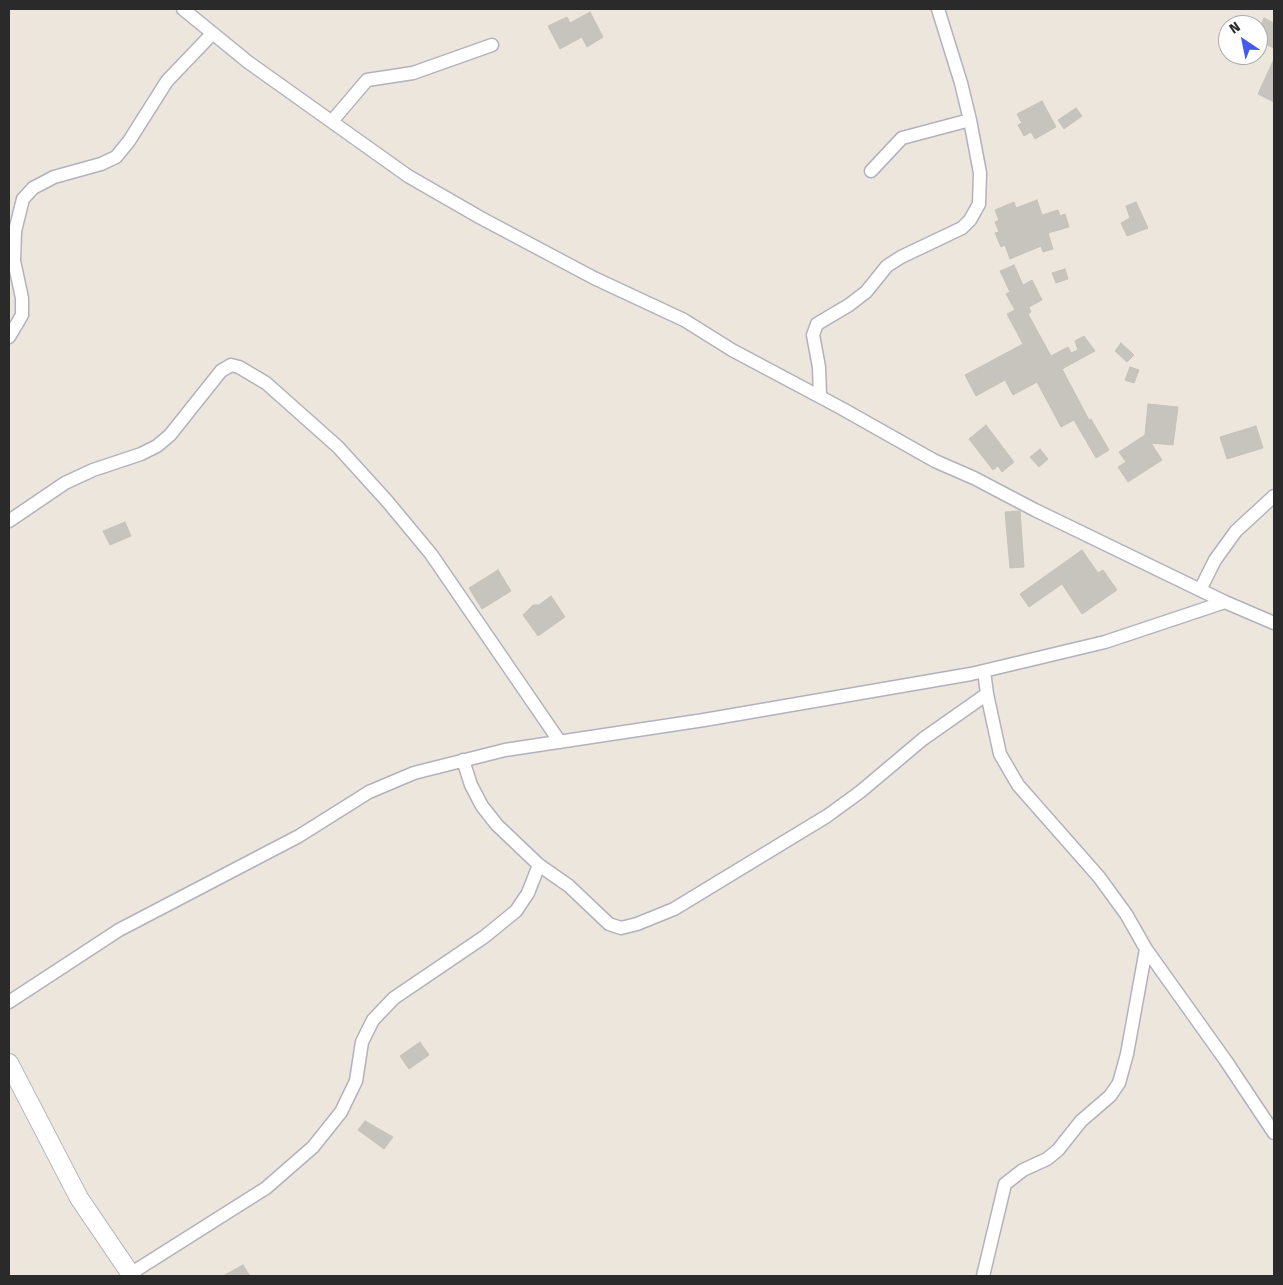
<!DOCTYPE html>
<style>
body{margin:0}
#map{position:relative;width:1283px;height:1285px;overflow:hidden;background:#ece6dd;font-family:"Fira Sans",sans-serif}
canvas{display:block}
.frame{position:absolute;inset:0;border:10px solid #2a2a2a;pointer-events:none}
.north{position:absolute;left:1218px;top:15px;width:50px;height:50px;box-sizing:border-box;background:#fff;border:1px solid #aaa;border-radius:50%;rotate:326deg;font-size:14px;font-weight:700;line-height:20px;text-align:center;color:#2a2a2a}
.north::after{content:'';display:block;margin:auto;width:18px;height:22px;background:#4559f1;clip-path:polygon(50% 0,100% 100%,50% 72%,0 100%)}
</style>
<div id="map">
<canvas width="1283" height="1285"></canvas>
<div class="frame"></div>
<div class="north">N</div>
</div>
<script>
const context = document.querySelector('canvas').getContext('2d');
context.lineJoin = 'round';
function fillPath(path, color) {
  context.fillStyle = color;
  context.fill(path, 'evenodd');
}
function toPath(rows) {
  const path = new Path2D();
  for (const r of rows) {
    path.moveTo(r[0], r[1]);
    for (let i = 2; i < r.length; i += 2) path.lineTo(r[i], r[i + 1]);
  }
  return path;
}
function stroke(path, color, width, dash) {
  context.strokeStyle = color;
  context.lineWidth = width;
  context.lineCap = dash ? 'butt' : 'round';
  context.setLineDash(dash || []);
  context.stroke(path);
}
const building = toPath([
 [590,12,603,37,587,47,582,37,560,49,548,26,567,17,570,23,590,12],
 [1264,18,1274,23,1274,48,1258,41,1258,32,1264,18],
 [1274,59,1274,102,1258,94,1274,59],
 [1042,101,1056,127,1035,139,1031,132,1024,136,1018,125,1022,123,1017,114,1042,101],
 [1076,108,1082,116,1064,129,1058,120,1076,108],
 [1037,200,1042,215,1058,210,1060,216,1065,214,1069,227,1048,233,1053,249,1043,252,1041,246,1010,259,1005,245,1001,247,995,233,999,232,995,222,999,220,995,210,1014,202,1016,208,1037,200],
 [1136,202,1148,228,1127,236,1121,223,1130,218,1126,206,1136,202],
 [1014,265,1023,285,1032,280,1042,300,1029,307,1031,312,1028,314,1051,356,1068,347,1071,353,1078,350,1075,341,1084,336,1095,351,1062,369,1089,420,1091,419,1109,450,1096,458,1074,420,1061,427,1037,382,1013,395,1005,380,976,396,965,375,1023,344,1007,314,1015,310,1006,294,1010,292,1000,271,1014,265],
 [1065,269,1068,279,1056,283,1052,273,1065,269],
 [1121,343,1134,355,1127,362,1115,351,1121,343],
 [1130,367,1139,370,1134,383,1125,380,1130,367],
 [1148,404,1178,407,1173,445,1151,443,1162,460,1128,482,1118,467,1126,462,1119,452,1145,435,1148,404],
 [986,425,1014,462,1002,472,998,466,993,470,969,439,986,425],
 [1256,426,1263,448,1227,459,1220,437,1256,426],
 [1040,449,1048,459,1039,467,1030,457,1040,449],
 [1020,511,1024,567,1010,568,1005,512,1020,511],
 [125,522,131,536,110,545,103,531,125,522],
 [1082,550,1098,573,1103,570,1117,590,1082,614,1062,584,1029,607,1020,594,1082,550],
 [498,570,511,591,482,609,469,588,498,570],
 [551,596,565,617,538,636,523,615,533,605,539,605,551,596],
 [420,1042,429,1055,409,1069,400,1056,420,1042],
 [365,1121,393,1137,384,1149,358,1130,365,1121],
 [243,1265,250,1276,223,1276,243,1265]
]);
fillPath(building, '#c7c3bd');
stroke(building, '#c7c2b7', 1);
const minor = toPath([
 [183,9,248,62,408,176,481,218,594,278,684,320,732,350,841,408,935,461,974,478,1035,510,1225,602,1274,623],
 [333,120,367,80,413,73,492,45],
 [871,171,902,138,970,120],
 [9,337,22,315,22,298,14,261,15,231,23,199,33,188,54,177,101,164,116,157,129,141,167,81,212,34],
 [820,396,819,367,813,335,817,324,849,305,866,292,887,266,901,257,962,228,970,220,979,204,980,173,970,120,961,83,938,9],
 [9,521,65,483,93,470,141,454,157,446,170,435,221,371,231,365,239,367,266,383,338,447,387,501,431,554,560,742],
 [1200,590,1215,560,1236,531,1274,496],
 [984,671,987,694,1000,754,1018,785,1099,877,1126,914,1146,949,1226,1061,1274,1133],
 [463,760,471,785,482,806,497,825,539,865,569,886,609,924,621,928,637,924,674,909,827,816,860,792,923,739,987,694],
 [9,1002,119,930,299,836,369,792,414,773,505,750,704,720,971,674,1105,642,1225,602],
 [130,1274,266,1188,313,1147,341,1112,356,1081,362,1042,373,1020,394,998,484,937,516,911,528,893,539,865],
 [983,1276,1005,1184,1023,1170,1047,1159,1058,1150,1081,1121,1110,1096,1119,1083,1127,1054,1146,949]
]);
const secondary = toPath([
 [9,1063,79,1198,132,1276]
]);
stroke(minor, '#b1b2bd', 15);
stroke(secondary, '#b1b2bd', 20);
stroke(minor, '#fff', 12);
stroke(secondary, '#fff', 18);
</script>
